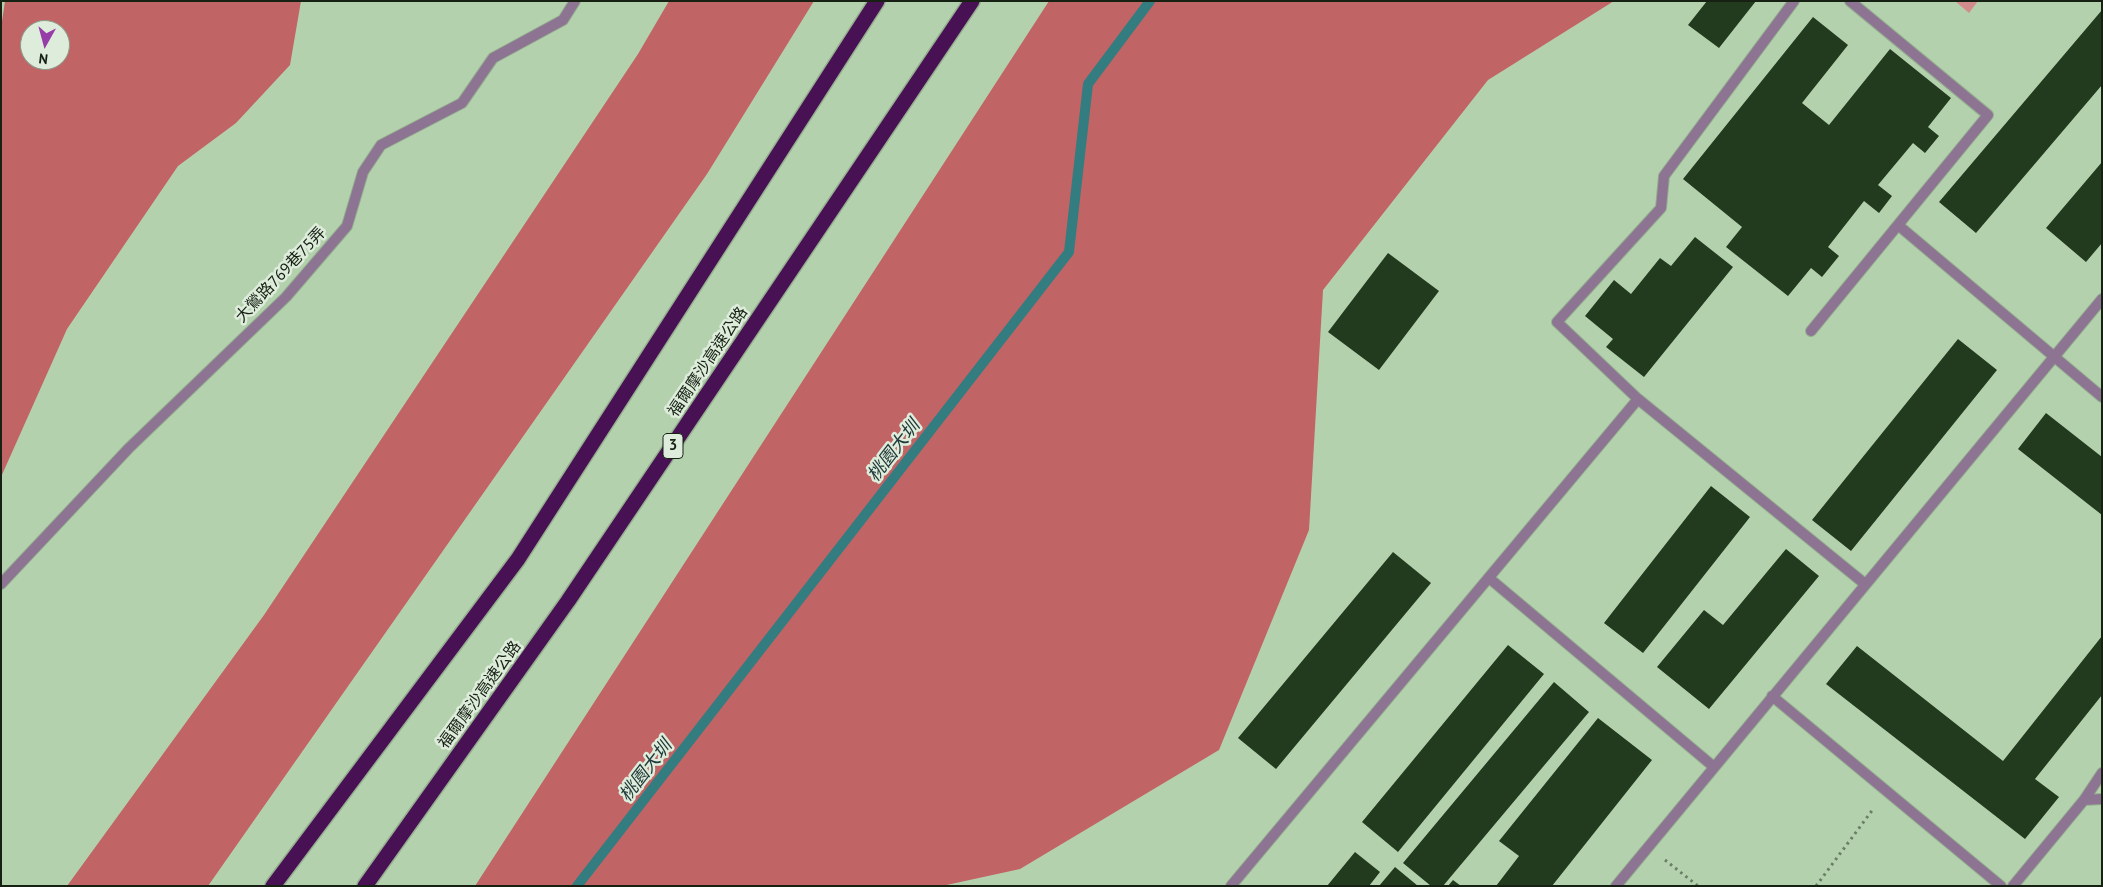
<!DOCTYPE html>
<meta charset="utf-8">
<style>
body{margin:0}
#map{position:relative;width:2103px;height:887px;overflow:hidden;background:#b4d1ae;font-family:"PT Sans",sans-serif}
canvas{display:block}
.frame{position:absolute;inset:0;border:2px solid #162114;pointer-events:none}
.north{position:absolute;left:20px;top:20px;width:50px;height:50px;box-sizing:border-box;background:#deeddb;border:1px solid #8e9b8b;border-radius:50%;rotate:187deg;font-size:14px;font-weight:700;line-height:20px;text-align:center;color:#162114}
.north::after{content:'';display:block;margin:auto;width:18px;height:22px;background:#963da8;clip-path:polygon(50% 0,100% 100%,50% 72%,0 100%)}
</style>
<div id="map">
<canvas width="2103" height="887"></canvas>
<div class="frame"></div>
<div class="north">N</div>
</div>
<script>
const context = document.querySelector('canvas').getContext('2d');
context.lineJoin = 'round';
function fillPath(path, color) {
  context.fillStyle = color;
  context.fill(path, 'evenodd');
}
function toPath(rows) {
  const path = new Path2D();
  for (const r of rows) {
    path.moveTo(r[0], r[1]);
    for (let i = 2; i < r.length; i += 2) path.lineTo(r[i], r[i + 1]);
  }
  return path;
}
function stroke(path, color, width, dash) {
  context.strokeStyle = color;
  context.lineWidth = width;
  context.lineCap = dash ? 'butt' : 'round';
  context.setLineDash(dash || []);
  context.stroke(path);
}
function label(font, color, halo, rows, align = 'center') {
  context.font = font + ' "PT Sans","Noto Sans TC",sans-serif';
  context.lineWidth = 5;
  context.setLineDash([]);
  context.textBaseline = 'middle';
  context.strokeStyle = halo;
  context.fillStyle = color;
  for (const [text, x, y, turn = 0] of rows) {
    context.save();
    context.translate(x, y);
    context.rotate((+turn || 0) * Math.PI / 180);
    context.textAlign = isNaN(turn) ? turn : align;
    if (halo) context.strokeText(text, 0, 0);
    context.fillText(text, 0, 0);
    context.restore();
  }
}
fillPath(toPath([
 [1955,1,1978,1,1969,13]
]), '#d28c8b');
fillPath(toPath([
 [5,1,301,1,290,65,236,123,178,166,67,329,1,477,1,28],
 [30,30,60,30,60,60,30,60],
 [669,1,814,1,707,174,208,886,67,886,264,615,638,54],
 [1049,1,1614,1,1488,80,1323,290,1309,530,1219,750,1020,869,942,886,475,886]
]), '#c16465');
stroke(toPath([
 [577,886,1069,252,1088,84,1150,1]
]), '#337c80', 10);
fillPath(toPath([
 [1707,1,1756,1,1719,48,1688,25],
 [2102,10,2102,85,1976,233,1939,202],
 [1813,17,1848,45,1802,103,1829,125,1890,49,1951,98,1928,127,1939,136,1925,153,1913,143,1878,185,1892,196,1879,213,1864,201,1828,247,1839,256,1822,277,1811,268,1788,296,1726,247,1742,227,1683,179],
 [2102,162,2102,243,2086,262,2046,228],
 [1695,237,1733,267,1644,377,1606,347,1613,339,1585,316,1614,280,1631,294,1660,258,1671,266],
 [1388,253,1439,291,1379,370,1328,332],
 [1958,339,1997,370,1851,551,1812,520],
 [2046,413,2102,457,2102,515,2018,449],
 [1711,486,1750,517,1643,653,1604,623],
 [1786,549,1819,576,1709,709,1657,667,1704,610,1723,625],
 [1393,552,1431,583,1276,769,1238,738],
 [2102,636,2102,695,2035,779,2059,797,2025,839,1826,684,1857,646,2003,761],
 [1508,645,1544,674,1398,852,1362,822],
 [1554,682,1589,712,1443,886,1431,886,1403,863],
 [1598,718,1652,760,1552,886,1496,886,1519,856,1499,841],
 [1355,852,1380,872,1369,886,1327,886],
 [1395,867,1418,886,1379,886],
 [1453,880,1461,886,1448,886]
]), '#223a1d');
const lane = toPath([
 [1794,1,1664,176,1661,208,1557,322,1638,399,1865,584],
 [1898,225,2102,397],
 [1811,331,1988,115,1850,1],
 [1489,578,1714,767],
 [1772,696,2001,886],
 [2084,800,2102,773],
 [1231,886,1638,399],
 [1616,886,2102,299],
 [2013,886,2084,800,2102,799]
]);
const street = toPath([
 [1,584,129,448,286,297,347,226,363,172,381,145,462,103,493,58,563,20,575,1]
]);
const highway = toPath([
 [273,886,518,559,877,1],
 [365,886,568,601,972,1]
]);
stroke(lane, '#94ae8f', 12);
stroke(street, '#94ae8f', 12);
stroke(highway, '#94ae8f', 18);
stroke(toPath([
 [1665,860,1698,886],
 [1816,886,1874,808]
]), '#6a7e66', 3, [2.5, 4]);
stroke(lane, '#8d7492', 10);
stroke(street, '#8d7492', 10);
stroke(highway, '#481153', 15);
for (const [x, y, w] of [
 [673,446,20]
]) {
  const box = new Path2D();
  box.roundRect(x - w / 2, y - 12.5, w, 25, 4);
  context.fillStyle = '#deeddb';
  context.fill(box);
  stroke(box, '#162114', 1);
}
label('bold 15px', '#162114', null, [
 ["3",673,446]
]);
label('16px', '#162114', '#deeddb', [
 ["大鶯路769巷75弄",281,275,-47],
 ["福爾摩沙高速公路",708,362,-56],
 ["福爾摩沙高速公路",480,695,-54]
]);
label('italic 18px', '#21393a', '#deeddb', [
 ["桃園大圳",894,451,-52],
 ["桃園大圳",646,771,-52]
]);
</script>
